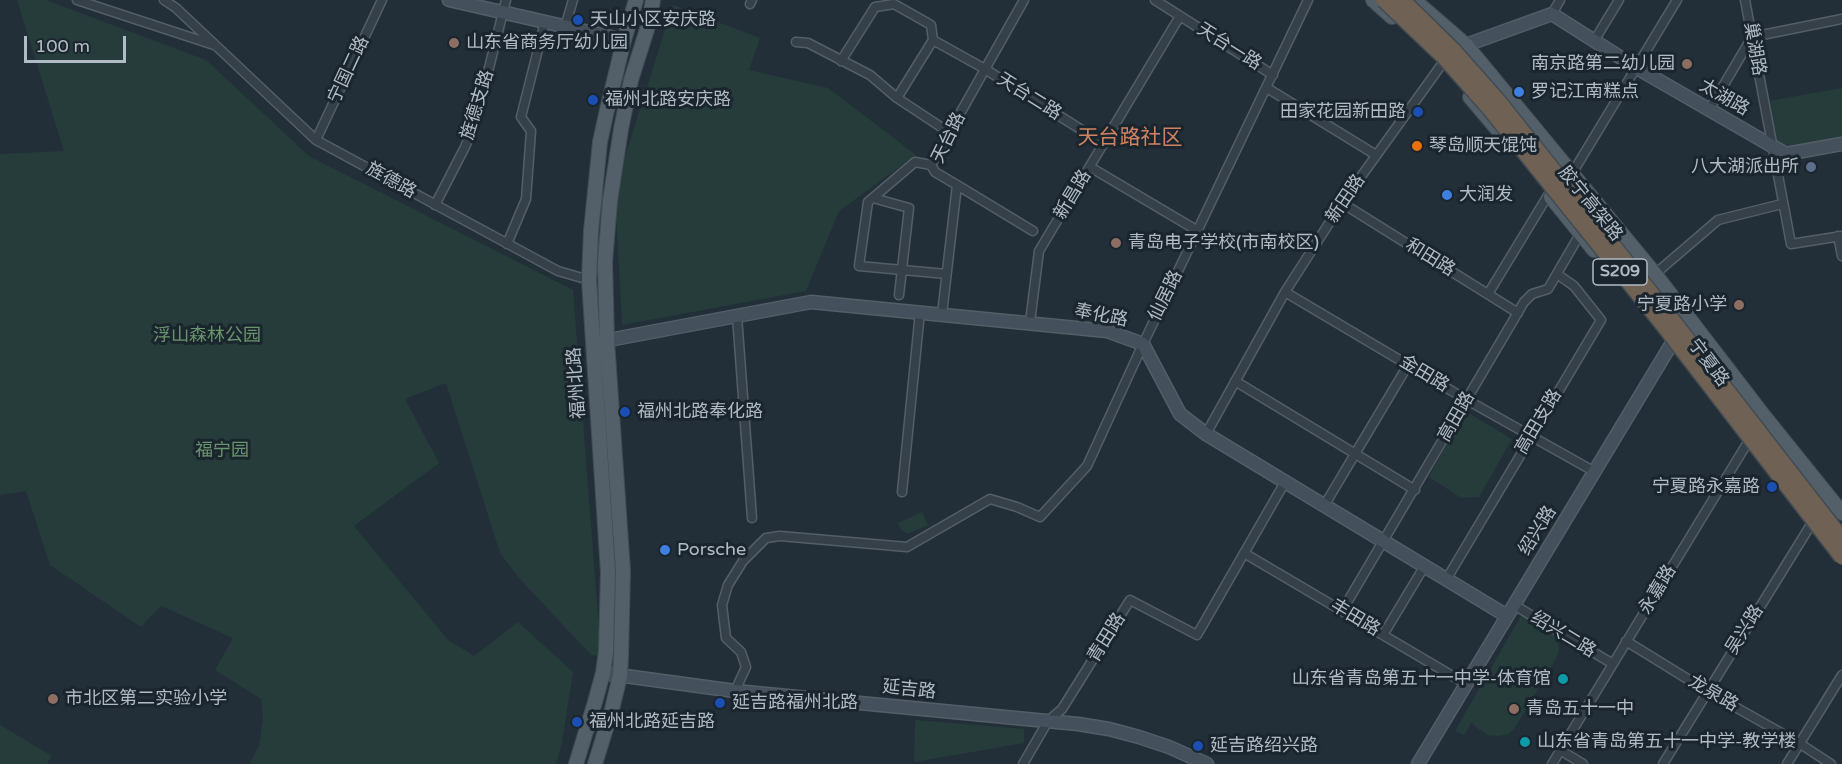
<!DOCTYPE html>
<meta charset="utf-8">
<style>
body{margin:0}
#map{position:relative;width:1842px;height:764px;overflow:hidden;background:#222f39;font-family:"Varela Round",sans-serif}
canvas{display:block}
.scale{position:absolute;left:24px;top:36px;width:102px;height:27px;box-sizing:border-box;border:3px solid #b1bbc5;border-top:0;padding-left:8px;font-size:18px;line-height:21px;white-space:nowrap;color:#b1bbc5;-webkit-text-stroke:4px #1b252e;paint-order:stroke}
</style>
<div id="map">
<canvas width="1842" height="764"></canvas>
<div class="scale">100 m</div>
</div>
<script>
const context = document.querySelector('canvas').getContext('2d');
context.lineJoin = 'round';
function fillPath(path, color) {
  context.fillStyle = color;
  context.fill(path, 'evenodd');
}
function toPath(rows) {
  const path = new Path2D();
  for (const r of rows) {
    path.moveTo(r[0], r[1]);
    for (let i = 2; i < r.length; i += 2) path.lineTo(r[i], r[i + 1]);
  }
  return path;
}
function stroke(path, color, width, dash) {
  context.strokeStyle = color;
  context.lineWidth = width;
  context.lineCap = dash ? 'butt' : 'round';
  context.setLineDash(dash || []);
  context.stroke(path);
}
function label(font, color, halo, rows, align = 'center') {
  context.font = font + ' "Varela Round","Noto Sans SC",sans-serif';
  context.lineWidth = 6;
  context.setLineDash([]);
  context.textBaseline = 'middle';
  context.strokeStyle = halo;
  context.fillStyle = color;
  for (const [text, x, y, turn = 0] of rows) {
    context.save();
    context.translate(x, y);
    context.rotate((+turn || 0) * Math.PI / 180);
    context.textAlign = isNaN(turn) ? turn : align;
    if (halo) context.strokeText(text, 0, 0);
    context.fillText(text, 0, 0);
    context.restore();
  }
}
fillPath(toPath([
 [17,0,46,0,206,60,309,156,573,290,601,656,591,655,519,578,500,553,446,383,405,399,439,463,354,526,448,640,474,656,518,622,573,672,562,743,556,764,250,764,259,745,263,719,261,699,215,670,233,638,161,606,141,627,50,565,26,491,0,495,0,154,64,151],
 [673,5,760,38,749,70,828,88,916,155,839,211,806,291,622,325,616,216,621,169],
 [1842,88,1842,138,1786,149,1776,141,1768,101],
 [1465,411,1512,439,1479,497,1461,498,1429,477],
 [922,512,928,525,908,534,901,530,898,523],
 [1522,614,1553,633,1558,640,1559,649,1556,659,1514,729,1508,734,1498,736,1488,735,1474,726,1472,722,1464,735,1455,731],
 [915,720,1024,729,1024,743,914,762],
 [0,725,52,756,47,764,0,764]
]), '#253c3b');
const street = toPath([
 [77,0,214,45],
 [164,0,176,8,316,140,558,271,589,280],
 [1155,0,1273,75],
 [1745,0,1791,244,1842,236],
 [750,4,752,0],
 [1552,14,1560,0],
 [565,27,573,0],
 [933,40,985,69,1104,144],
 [1594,41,1619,0],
 [796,42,808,43,870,75,897,98,950,133],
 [841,61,875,7,894,4,931,25,933,40,897,98],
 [1267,88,1376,155],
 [1709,110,1752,37,1842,19],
 [316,140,382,0],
 [931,165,915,162,868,202,859,266,946,274],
 [1090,167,1198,231],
 [1570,177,1677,0],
 [957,185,1033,231],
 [873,198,909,208,899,295],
 [1342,203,1518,313],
 [435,205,465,147,476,120,506,0],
 [1838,236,1842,256],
 [507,244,526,199,531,131,521,117,545,22],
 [1655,274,1718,220,1782,204],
 [1285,292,1467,400,1595,472],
 [1488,294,1550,192],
 [942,314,957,185,935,172,931,165,1024,0],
 [737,316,752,518],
 [1030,322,1039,251,1180,16],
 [1235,381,1415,490],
 [1206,434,1285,292,1342,203,1442,64,1447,59],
 [902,492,920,312],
 [1324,506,1408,365],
 [1244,553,1466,684],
 [1446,580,1601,320,1574,286,1557,274],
 [1514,605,1613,664],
 [1342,611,1524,302,1532,294,1548,289,1580,234],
 [1383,635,1424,567],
 [1626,641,1707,691,1799,743,1831,764],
 [735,691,746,667,741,652,726,638,722,605,728,585,743,561,766,538,780,536,907,547,990,499,1017,507,1040,517,1087,466,1143,344,1308,0],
 [1560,750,1583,764],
 [1023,764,1048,721,1062,709,1130,600,1197,635,1285,482],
 [1552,764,1751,437],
 [1663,764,1815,518],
 [1787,764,1842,675]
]);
const secondary = toPath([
 [449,0,624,40],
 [1466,45,1552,14,1637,68,1786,154,1842,144],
 [598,342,811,302,1107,331,1143,344,1180,414,1206,434,1507,616],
 [603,673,735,691,1078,724,1109,729,1139,737,1169,747,1207,764],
 [1418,764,1678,333]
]);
const primary = toPath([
 [1373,0,1392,17],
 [1414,0,1466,45,1655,274,1764,416,1842,513],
 [1470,97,1498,130],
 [1551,197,1594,250],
 [576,764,595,702,603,673,606,651,608,572,589,280,591,231,600,142,607,110,624,40,636,0],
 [595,764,612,709,620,676,621,656,623,571,607,341,605,262,610,201,621,129,631,80,649,23,653,0]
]);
stroke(street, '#545e67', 11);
stroke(secondary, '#545e67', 15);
stroke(primary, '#424c55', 16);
stroke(street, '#364049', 8);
stroke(secondary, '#44505c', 12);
stroke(primary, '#546069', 14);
const highwayBridge = toPath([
 [1384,0,1444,57,1490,109,1665,327,1842,557],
 [1402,0,1453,50,1499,102,1673,321,1842,539]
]);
stroke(highwayBridge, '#414b54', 18, []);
stroke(highwayBridge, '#6f6153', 15);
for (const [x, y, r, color] of [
 [578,20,6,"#1a4fb4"],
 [454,43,6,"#8d6e63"],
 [1687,64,6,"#8d6e63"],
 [1519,92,6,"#3f7fe0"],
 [593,100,6,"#1a4fb4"],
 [1418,112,6,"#1a4fb4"],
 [1417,146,6,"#e8710a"],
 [1811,167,6,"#5c6f8a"],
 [1447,195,6,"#3f7fe0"],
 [1116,243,6,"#8d6e63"],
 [1739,305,6,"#8d6e63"],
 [625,412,6,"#1a4fb4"],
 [1772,487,6,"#1a4fb4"],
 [665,550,6,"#3f7fe0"],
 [1563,679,6,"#0f9aa8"],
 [53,699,6,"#8d6e63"],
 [720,703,6,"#1a4fb4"],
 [1514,709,6,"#8d6e63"],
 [577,722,6,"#1a4fb4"],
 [1525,742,6,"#0f9aa8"],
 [1198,746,6,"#1a4fb4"]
]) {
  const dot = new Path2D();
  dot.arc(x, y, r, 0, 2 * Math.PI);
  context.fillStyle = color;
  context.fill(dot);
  stroke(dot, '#1b252e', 2);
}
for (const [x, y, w] of [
 [1620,272,54]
]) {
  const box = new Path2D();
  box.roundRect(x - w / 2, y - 13, w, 26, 4.5);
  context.fillStyle = '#1b252e';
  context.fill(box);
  stroke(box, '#b1bbc5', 1.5);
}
label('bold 16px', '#b1bbc5', null, [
 ["S209",1620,272]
]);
label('18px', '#b1bbc5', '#1b252e', [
 ["天山小区安庆路",590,20],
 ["山东省商务厅幼儿园",466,43],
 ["南京路第二幼儿园",1675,64,"right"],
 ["罗记江南糕点",1531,92],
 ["福州北路安庆路",605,100],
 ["田家花园新田路",1406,112,"right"],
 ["琴岛顺天馄饨",1429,146],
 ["八大湖派出所",1799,167,"right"],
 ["大润发",1459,195],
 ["青岛电子学校(市南校区)",1128,243],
 ["宁夏路小学",1727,305,"right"],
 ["福州北路奉化路",637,412],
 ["宁夏路永嘉路",1760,487,"right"],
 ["Porsche",677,550],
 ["山东省青岛第五十一中学-体育馆",1551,679,"right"],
 ["市北区第二实验小学",65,699],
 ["延吉路福州北路",732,703],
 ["青岛五十一中",1526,709],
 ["福州北路延吉路",589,722],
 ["山东省青岛第五十一中学-教学楼",1537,742],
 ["延吉路绍兴路",1210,746]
], 'left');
label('18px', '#b1bbc5', '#1b252e', [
 ["天台一路",1229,47,32],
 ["巢湖路",1754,49,80],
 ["宁国二路",349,70,-65],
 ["天台二路",1029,97,32],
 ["太湖路",1724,98,30],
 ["旌德支路",478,105,-73],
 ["天台路",949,138,-64],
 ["旌德路",391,181,29],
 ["新昌路",1073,195,-59],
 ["新田路",1346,199,-56],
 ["胶宁高架路",1590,204,51],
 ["和田路",1430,258,32],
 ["仙居路",1166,296,-64],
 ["奉化路",1101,316,11],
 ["宁夏路",1708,363,53],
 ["金田路",1424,374,31],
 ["福州北路",577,383,-94],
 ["高田路",1457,417,-60],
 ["高田支路",1539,422,-59],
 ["绍兴路",1538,531,-58],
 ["永嘉路",1658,590,-59],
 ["丰田路",1355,618,31],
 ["吴兴路",1745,630,-58],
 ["绍兴二路",1563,635,31],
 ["青田路",1107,638,-58],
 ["延吉路",909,690,6],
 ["龙泉路",1713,694,30]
]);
label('18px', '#69956d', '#1b252e', [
 ["浮山森林公园",207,336],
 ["福宁园",222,451]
]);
label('21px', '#cf8362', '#1b252e', [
 ["天台路社区",1130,138]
]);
</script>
